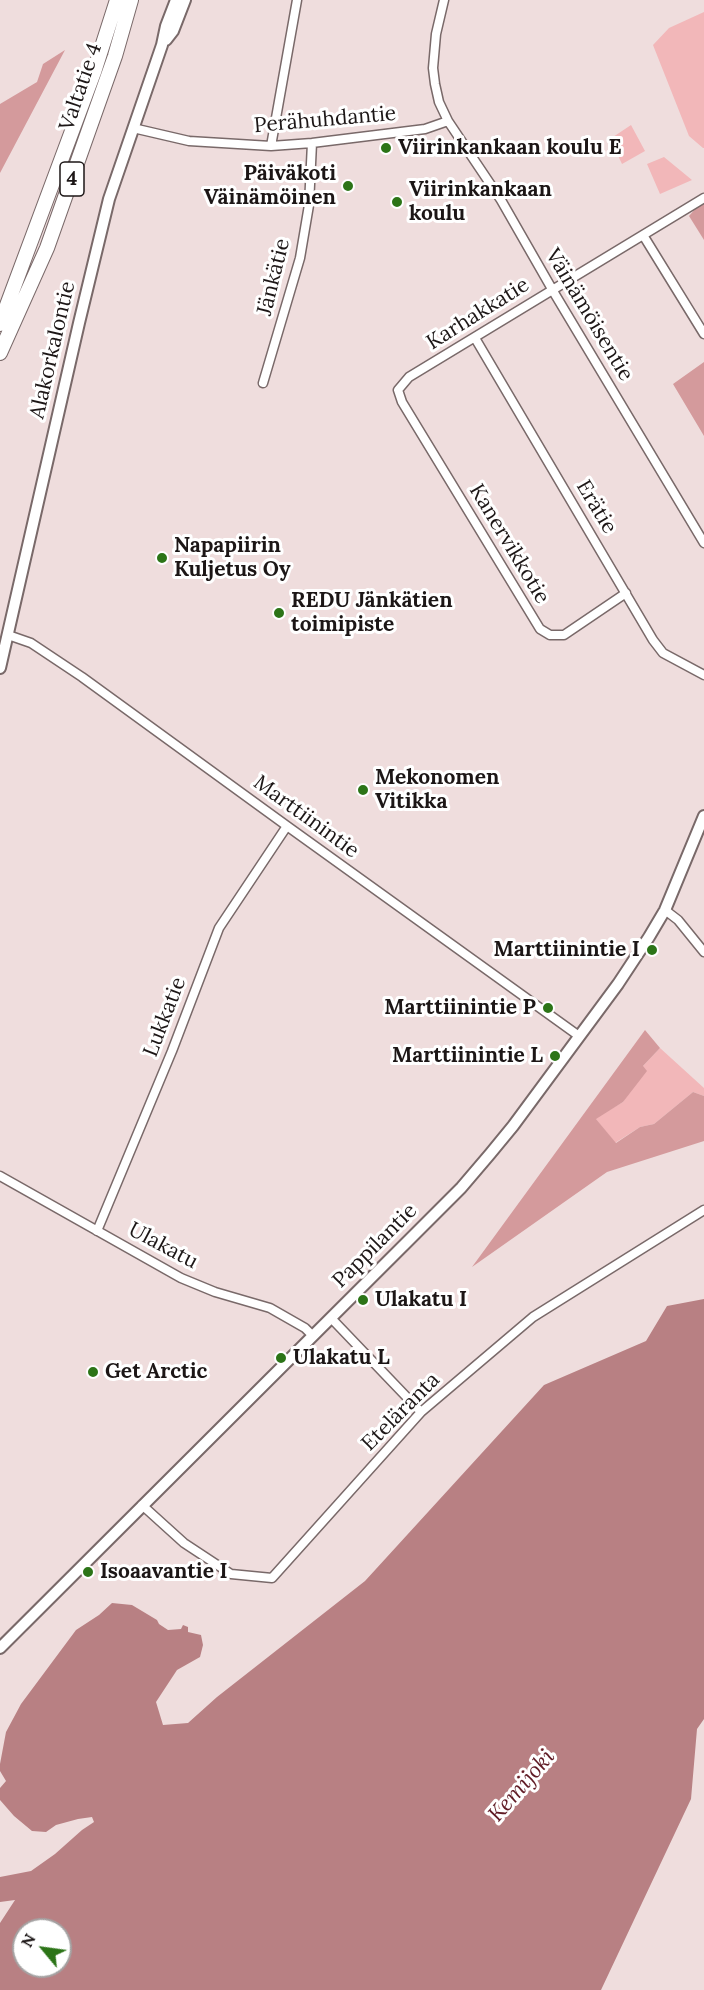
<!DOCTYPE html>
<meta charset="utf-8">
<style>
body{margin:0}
#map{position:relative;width:704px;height:1990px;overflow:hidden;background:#efdddd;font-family:Lora,serif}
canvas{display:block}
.north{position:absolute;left:12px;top:1918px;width:60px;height:60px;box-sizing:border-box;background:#fff;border:2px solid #a4a2a2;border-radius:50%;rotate:299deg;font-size:16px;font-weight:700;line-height:24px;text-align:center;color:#1c1616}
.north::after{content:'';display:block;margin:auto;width:21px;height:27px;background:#2c7417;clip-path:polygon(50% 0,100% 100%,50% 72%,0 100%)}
</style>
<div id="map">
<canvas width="704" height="1990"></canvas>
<div class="north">N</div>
</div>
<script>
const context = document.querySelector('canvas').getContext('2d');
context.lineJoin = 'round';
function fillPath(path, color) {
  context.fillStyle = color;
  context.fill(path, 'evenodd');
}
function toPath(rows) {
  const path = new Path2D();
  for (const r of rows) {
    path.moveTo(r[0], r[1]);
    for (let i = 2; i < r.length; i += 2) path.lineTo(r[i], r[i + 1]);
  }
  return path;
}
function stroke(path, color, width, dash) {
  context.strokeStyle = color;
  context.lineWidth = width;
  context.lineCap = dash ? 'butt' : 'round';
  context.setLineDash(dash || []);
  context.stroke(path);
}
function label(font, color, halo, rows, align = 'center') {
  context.font = font + ' Lora,serif';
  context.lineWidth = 6;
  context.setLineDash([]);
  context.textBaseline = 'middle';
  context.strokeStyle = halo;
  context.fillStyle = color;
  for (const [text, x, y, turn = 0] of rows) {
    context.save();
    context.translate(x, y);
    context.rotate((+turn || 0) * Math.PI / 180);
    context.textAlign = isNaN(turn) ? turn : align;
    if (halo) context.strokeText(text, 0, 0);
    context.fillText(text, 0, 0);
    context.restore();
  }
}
fillPath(toPath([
 [704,12,704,148,703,148,689,136,653,45,669,28],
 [631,125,645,151,622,164,610,139],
 [664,157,692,180,660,194,647,164],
 [660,1048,704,1088,704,1096,693,1092,654,1124,640,1127,615,1143,595,1118,623,1102,643,1066]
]), '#f2b7b9');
fillPath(toPath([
 [65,50,0,173,0,104,37,82,43,64],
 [704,199,704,240,689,216],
 [704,362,704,436,673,384],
 [645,1030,660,1048,643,1066,647,1071,623,1102,596,1119,616,1143,640,1127,654,1124,693,1092,704,1096,704,1141,607,1172,472,1267]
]), '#d49a9c');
fillPath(toPath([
 [704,1299,704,1719,697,1729,691,1799,601,1990,0,1990,0,1923,15,1900,0,1902,0,1877,31,1871,55,1854,82,1830,94,1822,92,1817,78,1819,56,1825,46,1832,32,1831,14,1816,0,1800,0,1788,6,1781,0,1771,0,1764,6,1732,21,1704,76,1630,99,1615,112,1603,132,1605,157,1620,159,1624,168,1630,181,1629,183,1625,188,1627,188,1632,201,1635,203,1645,200,1657,177,1670,156,1702,163,1725,188,1723,217,1697,365,1581,544,1385,646,1341,667,1306],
 [24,1930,60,1930,60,1966,24,1966]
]), '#b88083');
const minor = toPath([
 [444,0,436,34,433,68,435,84,439,102,448,121,501,200,556,296,704,543],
 [133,128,189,141,271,146,312,143,425,129,448,121],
 [271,146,297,0],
 [643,235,704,334],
 [475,338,653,640,663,653,704,675],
 [263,383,300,258,309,205,312,143],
 [626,593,564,635,550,635,540,629,402,402,398,390,409,377,704,198],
 [8,635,31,643,82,677,287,826,579,1036],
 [665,910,678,920,704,952],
 [0,1176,181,1278,215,1292,270,1308,305,1328,313,1336],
 [97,1231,172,1051,219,928,287,826],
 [331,1318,421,1412],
 [142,1505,184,1543,231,1574,272,1578,421,1412,533,1317,704,1210]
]);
const tertiary = toPath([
 [166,40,173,31,185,0],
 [0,668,79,323,109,199,162,45,166,26,176,0],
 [0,1648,416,1233,461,1188,490,1154,513,1126,618,984,649,937,665,910,704,816]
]);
const trunk = toPath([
 [0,324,94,72,117,0],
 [0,353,47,248,115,56,131,0]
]);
stroke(minor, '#796969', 11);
stroke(tertiary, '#796969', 14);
stroke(trunk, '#796969', 16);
stroke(minor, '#fff', 8);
stroke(tertiary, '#fff', 10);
stroke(trunk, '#fff', 14);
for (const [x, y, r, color] of [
 [386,148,6,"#2c7417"],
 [348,186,6,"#2c7417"],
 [397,202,6,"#2c7417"],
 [162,558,6,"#2c7417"],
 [279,613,6,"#2c7417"],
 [363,790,6,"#2c7417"],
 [652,950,6,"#2c7417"],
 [548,1008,6,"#2c7417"],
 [555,1056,6,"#2c7417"],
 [363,1300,6,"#2c7417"],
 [281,1358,6,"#2c7417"],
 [93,1372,6,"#2c7417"],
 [88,1572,6,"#2c7417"]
]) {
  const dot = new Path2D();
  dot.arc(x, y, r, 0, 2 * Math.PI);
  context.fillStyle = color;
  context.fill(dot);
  stroke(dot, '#fff', 2);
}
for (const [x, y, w] of [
 [72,179,24]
]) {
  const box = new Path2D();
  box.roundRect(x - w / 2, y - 17, w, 34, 4.5);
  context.fillStyle = '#fff';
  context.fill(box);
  stroke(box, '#1c1616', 1.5);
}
label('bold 20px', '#1c1616', null, [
 ["4",72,179]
]);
label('21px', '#1c1616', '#fff', [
 ["Valtatie 4",81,87,-71],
 ["Perähuhdantie",325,120,-5],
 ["Jänkätie",274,277,-76],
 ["Karhakkatie",478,314,-32],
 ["Väinämöisentie",589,315,59],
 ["Alakorkalontie",53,350,-77],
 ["Erätie",596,507,59],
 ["Kanervikkotie",509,544,59],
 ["Marttiinintie",306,817,36],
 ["Lukkatie",165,1017,-69],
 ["Ulakatu",163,1246,28],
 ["Pappilantie",375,1246,-45],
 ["Eteläranta",401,1412,-45]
]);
label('bold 21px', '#1c1616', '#fff', [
 ["Viirinkankaan koulu E",398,148],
 ["Päiväkoti",336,174,"right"],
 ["Väinämöinen",336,198,"right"],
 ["Viirinkankaan",409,190],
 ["koulu",409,214],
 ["Napapiirin",174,546],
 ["Kuljetus Oy",174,570],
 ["REDU Jänkätien",291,601],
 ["toimipiste",291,625],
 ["Mekonomen",375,778],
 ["Vitikka",375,802],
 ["Marttiinintie I",640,950,"right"],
 ["Marttiinintie P",536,1008,"right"],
 ["Marttiinintie L",543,1056,"right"],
 ["Ulakatu I",375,1300],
 ["Ulakatu L",293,1358],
 ["Get Arctic",105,1372],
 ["Isoaavantie I",100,1572]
], 'left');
label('italic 22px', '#601b25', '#fff', [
 ["Kemijoki",522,1786,-49]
]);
</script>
